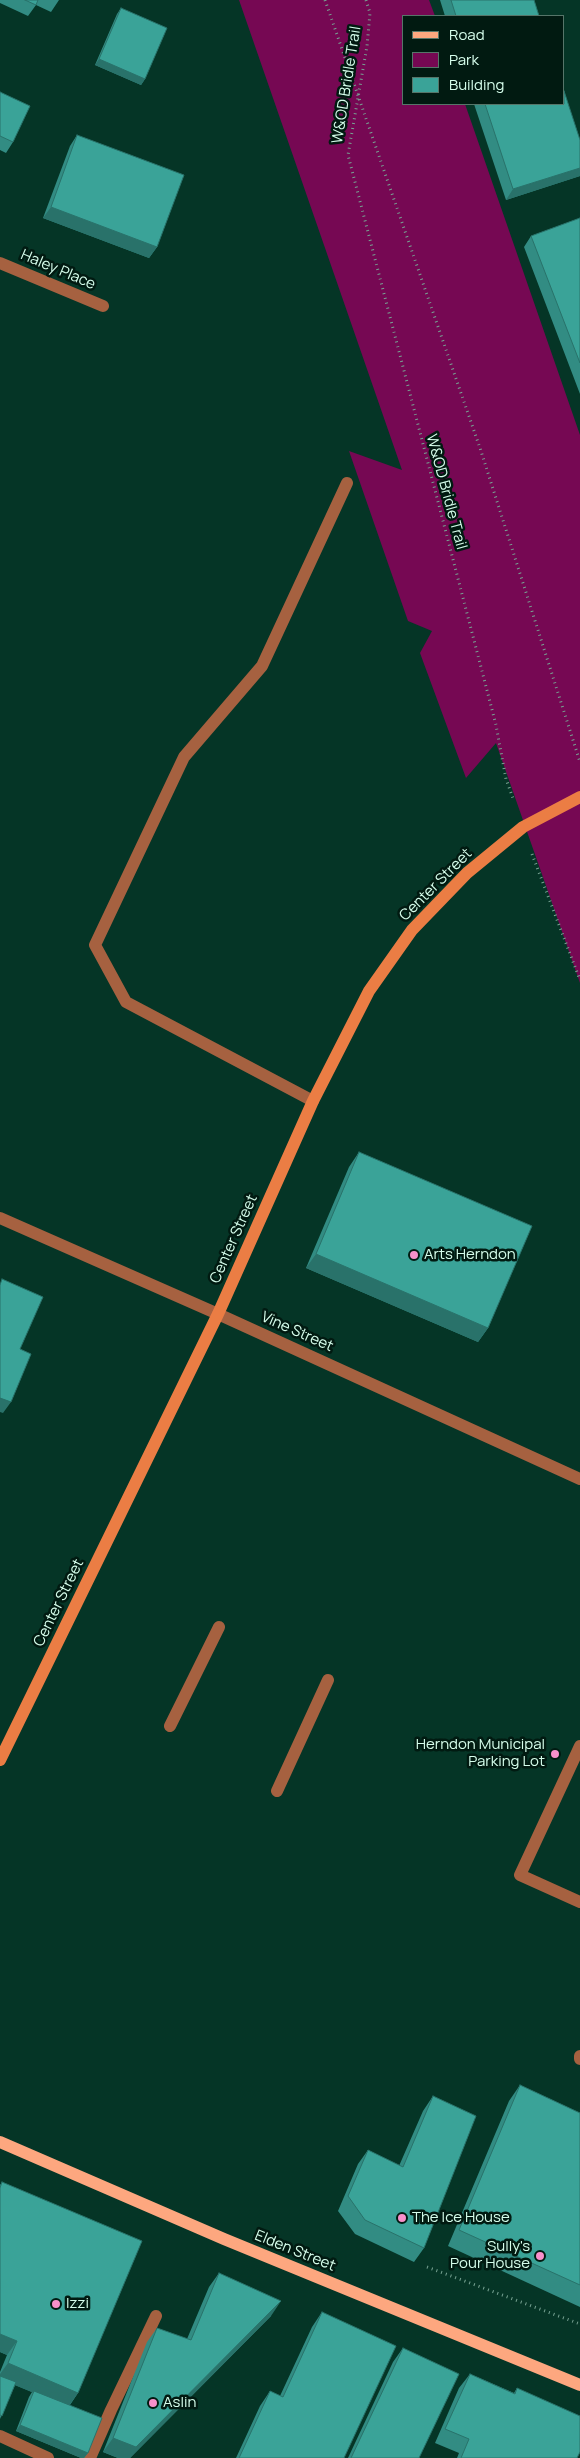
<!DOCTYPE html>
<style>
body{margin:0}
#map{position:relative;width:580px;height:2458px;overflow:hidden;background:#053526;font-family:Manrope,sans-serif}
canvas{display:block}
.legend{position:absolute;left:402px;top:15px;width:162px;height:90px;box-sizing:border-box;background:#011a11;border:1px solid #567569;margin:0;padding:6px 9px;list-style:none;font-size:15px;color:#d6feec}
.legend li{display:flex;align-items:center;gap:10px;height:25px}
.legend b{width:25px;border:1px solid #567569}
</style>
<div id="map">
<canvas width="580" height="2458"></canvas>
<ul class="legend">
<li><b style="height:6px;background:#fda77f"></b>Road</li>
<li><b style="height:14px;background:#760853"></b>Park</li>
<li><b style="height:14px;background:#3aa398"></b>Building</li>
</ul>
</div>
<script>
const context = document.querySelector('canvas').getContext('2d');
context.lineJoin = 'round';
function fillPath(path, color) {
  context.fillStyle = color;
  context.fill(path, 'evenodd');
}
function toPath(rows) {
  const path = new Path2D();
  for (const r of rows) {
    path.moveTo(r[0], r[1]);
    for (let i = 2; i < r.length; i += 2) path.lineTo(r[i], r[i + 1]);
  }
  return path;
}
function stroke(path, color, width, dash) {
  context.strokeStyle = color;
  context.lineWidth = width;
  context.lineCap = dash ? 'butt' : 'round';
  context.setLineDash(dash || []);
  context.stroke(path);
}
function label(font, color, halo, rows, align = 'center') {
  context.font = font + ' Manrope,sans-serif';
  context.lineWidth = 5;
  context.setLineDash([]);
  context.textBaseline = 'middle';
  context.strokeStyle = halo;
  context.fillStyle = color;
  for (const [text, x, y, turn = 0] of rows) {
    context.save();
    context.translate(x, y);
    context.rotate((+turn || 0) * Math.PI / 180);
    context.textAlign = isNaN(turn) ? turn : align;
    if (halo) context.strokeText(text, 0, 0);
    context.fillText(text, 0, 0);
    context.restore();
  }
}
fillPath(toPath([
 [239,0,429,0,435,16,404,16,404,104,465,104,580,435,580,983,496,743,466,778,420,653,432,631,408,621,349,451,402,470]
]), '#760853');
stroke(toPath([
 [325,0,480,448,580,762],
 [366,0,370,13,367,46,348,155,496,725,506,779,514,801],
 [532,854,580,980],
 [427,2267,580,2324]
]), '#77a292', 3, [1, 4]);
stroke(toPath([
 [313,1101,126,1002,95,945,184,757,262,666,347,483],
 [170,1726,219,1627],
 [580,1746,520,1875,580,1902],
 [277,1791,328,1680],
 [580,2056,580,2059],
 [0,2436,48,2458],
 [90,2458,111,2410,156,2316]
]), '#a66140', 12);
stroke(toPath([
 [0,263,103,306],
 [0,1218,218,1314,580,1479]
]), '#a66140', 12);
stroke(toPath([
 [0,1760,218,1314,313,1101,369,991,412,930,467,873,523,827,580,797]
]), '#eb7d44', 12);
stroke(toPath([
 [0,2142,224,2239,580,2385]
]), '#fda77f', 12);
fillPath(toPath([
 [0,0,59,0,51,12,36,5,28,16,0,3],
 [440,0,534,0,539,16,445,16],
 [121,8,145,79,141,85,95,65,117,14],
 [0,92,13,142,6,153,0,150],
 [474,104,564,104,580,140,580,176,506,200],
 [77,135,157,247,149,258,43,218,70,146],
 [580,218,580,394,524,247,531,236],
 [359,1152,488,1328,478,1342,306,1268,349,1167],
 [520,2085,580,2113,580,2307,448,2246,509,2101],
 [433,2096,424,2248,414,2262,355,2234,338,2211,358,2164,368,2150,399,2166,423,2111],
 [2,2182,78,2393,70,2405,88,2453,84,2458,81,2458,16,2431,29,2397,32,2392,15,2385,0,2419,0,2372,7,2355,0,2352,0,2185],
 [219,2273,271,2316,130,2458,118,2458,103,2452,147,2342,157,2328,187,2339,209,2287],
 [322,2312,344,2458,236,2458,260,2406,270,2391,280,2396,312,2327],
 [403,2348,419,2458,348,2458,393,2362],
 [470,2374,514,2393,517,2388,577,2458,457,2458,459,2453,435,2443,459,2388]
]), '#328c83');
fillPath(toPath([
 [99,59,145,79,141,85,95,65],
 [580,168,580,176,506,200,513,189],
 [51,207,157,247,149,258,43,218],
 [316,1254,488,1328,478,1342,306,1268],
 [0,1398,11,1402,3,1413,0,1412],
 [281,2301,271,2316,130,2458,118,2458,103,2452,113,2438],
 [0,2334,17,2341,7,2355,0,2352],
 [8,2363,78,2393,68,2407,0,2379,0,2374],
 [20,2425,88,2453,84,2458,81,2458,16,2431]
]), '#29726a');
const building = toPath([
 [25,0,38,0,36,5,25,0],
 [451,0,534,0,539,16,456,16,451,0],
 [121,8,167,28,145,79,99,59,121,8],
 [564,91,580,140,580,168,513,189,485,104,564,104,564,91],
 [0,92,30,106,13,142,0,136,0,92],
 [77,135,184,175,157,247,51,207,77,135],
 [580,218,580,363,531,236,580,218],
 [359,1152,532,1226,488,1328,316,1254,359,1152],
 [2,1279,43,1297,20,1349,31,1354,11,1402,0,1398,0,1285,2,1279],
 [520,2085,580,2113,580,2285,459,2230,520,2085],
 [433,2096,476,2116,424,2248,365,2220,348,2196,368,2150,403,2167,433,2096],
 [2,2182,142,2241,78,2393,8,2363,17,2341,0,2334,0,2188,2,2182],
 [219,2273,281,2301,136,2447,113,2438,157,2328,191,2340,219,2273],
 [322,2312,396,2346,344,2458,239,2458,270,2391,283,2397,322,2312],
 [403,2348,459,2374,419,2458,351,2458,403,2348],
 [470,2374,515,2394,517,2388,580,2416,580,2452,577,2458,461,2458,469,2439,445,2429,470,2374],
 [0,2376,16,2382,2,2416,0,2415,0,2376],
 [34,2391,102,2418,88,2453,20,2425,34,2391]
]);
fillPath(building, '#3aa398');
stroke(building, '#29726a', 1);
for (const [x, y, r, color] of [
 [414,1255,5,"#f890cb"],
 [555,1754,5,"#f890cb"],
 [402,2218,5,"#f890cb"],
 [540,2256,5,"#f890cb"],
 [56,2304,5,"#f890cb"],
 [153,2403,5,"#f890cb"]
]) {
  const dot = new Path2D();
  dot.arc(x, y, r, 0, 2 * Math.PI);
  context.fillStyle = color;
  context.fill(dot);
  stroke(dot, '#011a11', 2);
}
label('15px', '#d6feec', '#011a11', [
 ["W&OD Bridle Trail",347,85,-81],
 ["Haley Place",58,270,23],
 ["W&OD Bridle Trail",446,492,75],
 ["Center Street",436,885,-45],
 ["Center Street",234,1239,-66],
 ["Vine Street",297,1332,24],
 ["Center Street",59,1603,-64],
 ["Elden Street",295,2251,22]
]);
label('15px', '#d6feec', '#011a11', [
 ["Arts Herndon",424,1255],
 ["Herndon Municipal",545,1745,"right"],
 ["Parking Lot",545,1762,"right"],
 ["The Ice House",412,2218],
 ["Sully's",530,2247,"right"],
 ["Pour House",530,2264,"right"],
 ["Izzi",66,2304],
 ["Aslin",163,2403]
], 'left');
</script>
